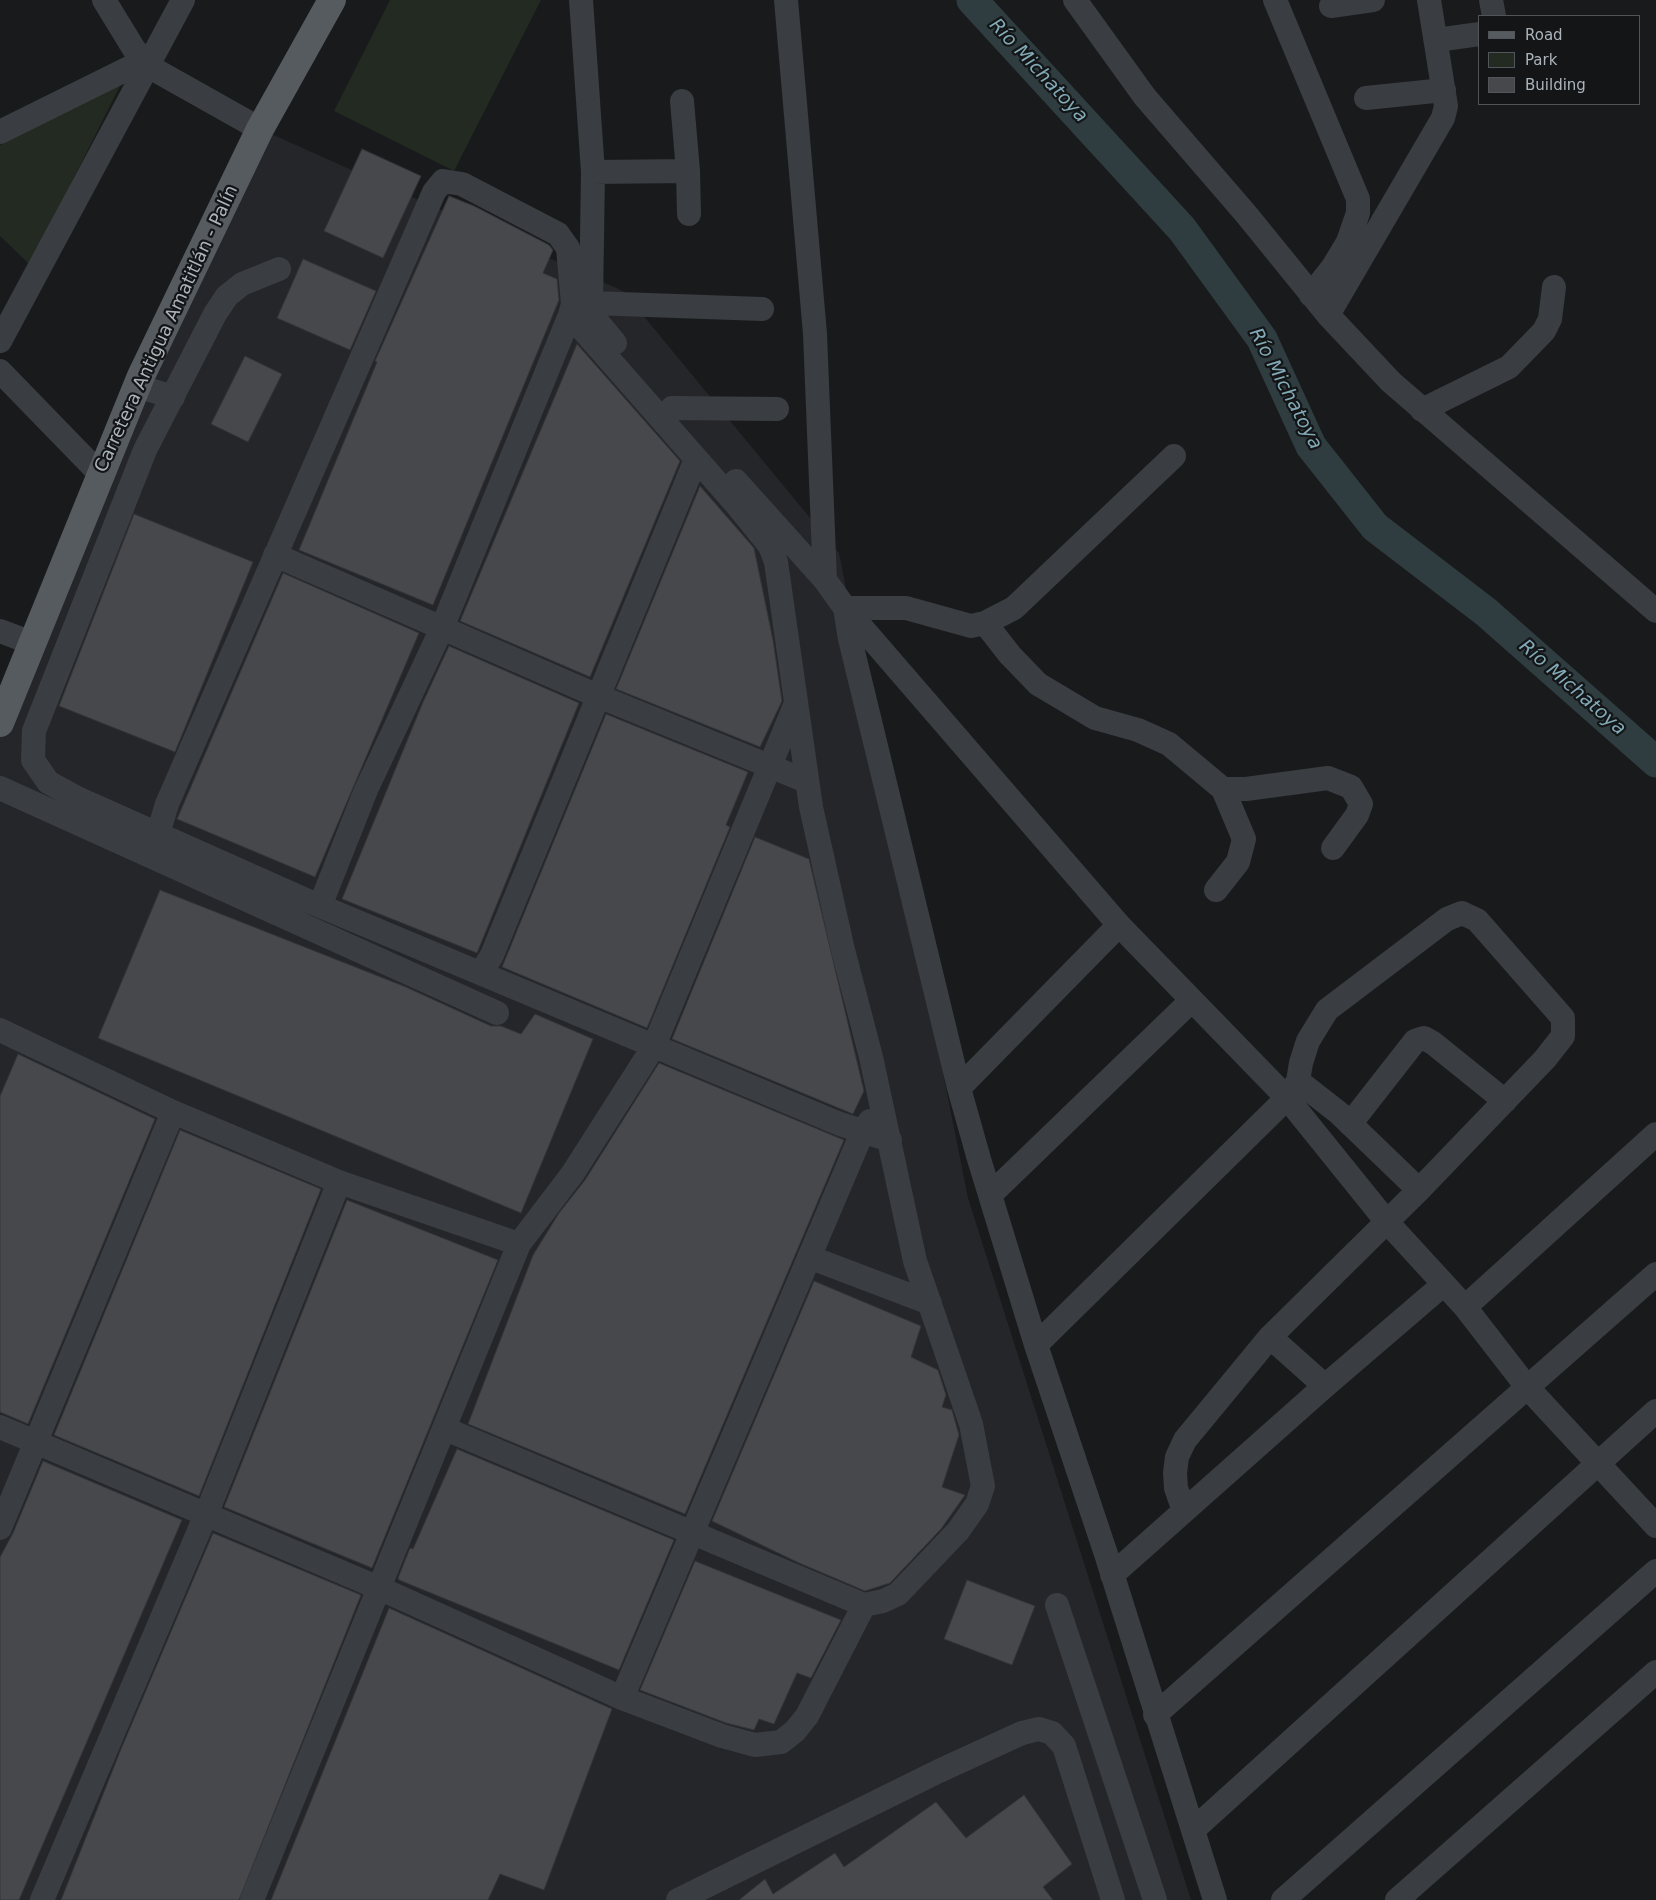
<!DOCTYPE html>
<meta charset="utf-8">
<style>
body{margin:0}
#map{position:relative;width:1656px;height:1900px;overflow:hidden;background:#191a1c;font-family:"DejaVu Sans",sans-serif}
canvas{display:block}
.legend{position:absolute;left:1478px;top:15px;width:162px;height:90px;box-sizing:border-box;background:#141517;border:1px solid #515559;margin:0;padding:6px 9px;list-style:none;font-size:15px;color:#acb4bb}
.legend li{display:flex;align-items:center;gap:10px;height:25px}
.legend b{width:25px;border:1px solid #515559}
</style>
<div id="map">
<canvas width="1656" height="1900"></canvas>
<ul class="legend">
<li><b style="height:6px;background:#565b60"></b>Road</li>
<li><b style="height:14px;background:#222a21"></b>Park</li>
<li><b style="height:14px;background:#46484c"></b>Building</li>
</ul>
</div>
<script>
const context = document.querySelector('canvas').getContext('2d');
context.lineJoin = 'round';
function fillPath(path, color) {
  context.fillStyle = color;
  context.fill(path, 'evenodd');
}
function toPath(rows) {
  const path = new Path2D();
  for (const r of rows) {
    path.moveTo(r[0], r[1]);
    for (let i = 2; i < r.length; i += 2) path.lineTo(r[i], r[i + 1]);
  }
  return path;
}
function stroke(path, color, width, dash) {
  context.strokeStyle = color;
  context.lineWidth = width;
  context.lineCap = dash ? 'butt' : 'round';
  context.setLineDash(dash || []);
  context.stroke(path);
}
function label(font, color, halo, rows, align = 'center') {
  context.font = font + ' "DejaVu Sans",sans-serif';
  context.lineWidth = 4.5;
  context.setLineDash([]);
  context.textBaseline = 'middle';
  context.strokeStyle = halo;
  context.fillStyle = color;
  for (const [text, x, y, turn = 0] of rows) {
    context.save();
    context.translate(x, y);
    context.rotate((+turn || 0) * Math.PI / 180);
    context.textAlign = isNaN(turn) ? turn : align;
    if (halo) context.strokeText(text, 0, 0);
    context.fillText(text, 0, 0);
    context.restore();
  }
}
fillPath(toPath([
 [260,129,623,291,839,553,968,1198,1191,1900,0,1900,0,723]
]), '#252629');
fillPath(toPath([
 [390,0,541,0,454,171,334,111],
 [124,78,30,265,0,236,0,145]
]), '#222a21');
stroke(toPath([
 [972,0,1182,229,1262,339,1311,446,1375,527,1486,612,1656,762]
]), '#2f3d40', 31);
const building = toPath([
 [362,149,421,176,383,258,324,231,362,149],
 [449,196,474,206,549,245,553,250,543,273,557,279,559,300,433,605,299,550,377,362,375,361,449,196],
 [303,259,376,291,350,350,277,318,303,259],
 [577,344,680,461,590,677,460,621,577,344],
 [245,356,282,374,248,442,211,424,245,356],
 [700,486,754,548,773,640,782,701,760,747,616,689,700,486],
 [134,514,253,562,175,752,59,706,134,514],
 [283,573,419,633,315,877,177,819,283,573],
 [449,646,579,703,477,953,342,899,423,702,449,646],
 [606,714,748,772,726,825,730,827,647,1028,502,967,606,714],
 [755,837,809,859,864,1091,853,1114,672,1039,755,837],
 [160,890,406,987,491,1026,501,1026,521,1034,535,1014,593,1039,521,1213,98,1038,160,890],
 [18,1054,155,1119,28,1424,0,1412,0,1096,18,1054],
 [659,1063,844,1140,685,1514,468,1424,533,1255,559,1213,585,1180,659,1063],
 [180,1130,321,1189,199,1496,54,1435,180,1130],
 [347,1200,498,1260,372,1568,224,1507,347,1200],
 [814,1281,921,1326,911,1357,938,1370,946,1395,942,1407,952,1410,959,1435,942,1487,965,1495,941,1529,890,1583,865,1591,799,1563,712,1521,814,1281],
 [457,1449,674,1540,619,1670,399,1580,398,1578,410,1548,413,1549,457,1449],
 [43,1461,182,1520,19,1900,0,1900,0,1557,13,1533,43,1461],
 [213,1533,361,1595,239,1900,61,1900,121,1749,213,1533],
 [695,1561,841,1620,811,1678,797,1673,774,1724,759,1719,754,1730,726,1723,640,1690,695,1561],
 [967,1580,1035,1606,1012,1665,944,1639,967,1580],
 [389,1608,612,1709,544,1890,500,1874,488,1900,271,1900,389,1608],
 [1024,1795,1072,1864,1043,1887,1053,1900,739,1900,765,1879,773,1894,835,1853,844,1867,936,1802,966,1838,1024,1795]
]);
fillPath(building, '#46484c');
stroke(building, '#333438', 1);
stroke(toPath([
 [104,0,134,49,148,66,260,129],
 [581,0,593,172,591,303,595,319,615,343],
 [786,0,815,334,825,580],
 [1075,0,1145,97,1246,214,1328,315,1391,382,1656,611],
 [1275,0,1358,199,1358,213,1348,242,1333,267,1311,295],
 [1491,0,1494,16],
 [1331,6,1373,0],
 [1436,40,1480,34],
 [1366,98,1444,90],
 [682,101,688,171,689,214],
 [0,132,129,68,148,66],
 [593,172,688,171],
 [279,269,242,284,227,296,215,314,145,450,34,731,33,760,48,782,77,798,308,901,840,1124,890,1140],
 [591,303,762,309],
 [1328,315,1443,118,1446,106,1429,0],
 [0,341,183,0],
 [0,371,100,474],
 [137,386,173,397],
 [672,408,777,409],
 [1422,410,1509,367,1544,331,1550,319,1554,287],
 [1174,456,1014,608,985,623,971,626,906,608,845,608,850,639,959,1088,979,1159,1036,1345,1106,1554,1215,1900],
 [736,481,825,580,845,608,1119,925,1287,1098,1387,1222,1465,1307,1527,1387,1656,1526],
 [275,555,598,696,806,781],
 [985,623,1010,655,1038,684,1095,718,1138,730,1169,744,1223,789,1246,789,1328,778,1351,787,1361,804,1357,815,1333,848],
 [0,631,32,643],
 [0,788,497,1013],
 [158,834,167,804,434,192,443,181,462,184,558,234,568,248,573,304,570,315,442,628,366,790,320,906],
 [1216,890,1238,862,1244,839,1223,789],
 [481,973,492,955,696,459],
 [0,1030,173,1112,339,1182,519,1244,252,1900],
 [1298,1081,1339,1113,1419,1190],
 [959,1088,1119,925],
 [1350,1124,1415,1041,1424,1038,1433,1043,1505,1101],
 [990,1195,1191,1001],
 [519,1244,573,1173,654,1046,796,703],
 [809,1257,930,1303],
 [1465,1307,1656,1134],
 [1270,1337,1325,1386],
 [1036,1345,1287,1098,1298,1081,1301,1063,1308,1041,1327,1010,1447,919,1462,913,1477,920,1563,1018,1563,1036,1545,1059,1419,1190,1270,1337,1185,1440,1177,1457,1175,1473,1176,1488,1184,1511],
 [0,1427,379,1588,622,1698,722,1736,755,1745,781,1742,795,1731,807,1716,864,1605,883,1601,898,1594,958,1531,977,1504,983,1486,971,1424,915,1261,871,1057,843,950,811,807,776,562,770,546,736,504,570,315],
 [443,1431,455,1433,864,1605],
 [0,1528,173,1112],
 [1112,1575,1325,1386,1444,1284],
 [1057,1605,1155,1900],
 [622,1698,862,1133,870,1121],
 [1155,1715,1656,1274],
 [1193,1830,1656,1411],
 [42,1900,210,1505,339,1182],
 [678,1900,939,1771,1022,1733,1039,1729,1052,1733,1064,1746,1113,1900],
 [1283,1900,1656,1571],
 [1397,1900,1656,1672]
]), '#3a3d41', 24);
stroke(toPath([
 [0,723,141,376,260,129,332,0]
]), '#565b60', 28);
label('18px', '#acb4bb', '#141517', [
 ["Carretera Antigua Amatitlán - Palín",167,329,-65]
]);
label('italic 19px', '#82aab7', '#141517', [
 ["Río Michatoya",1038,71,47],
 ["Río Michatoya",1285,389,62],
 ["Río Michatoya",1572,688,41]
]);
</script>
